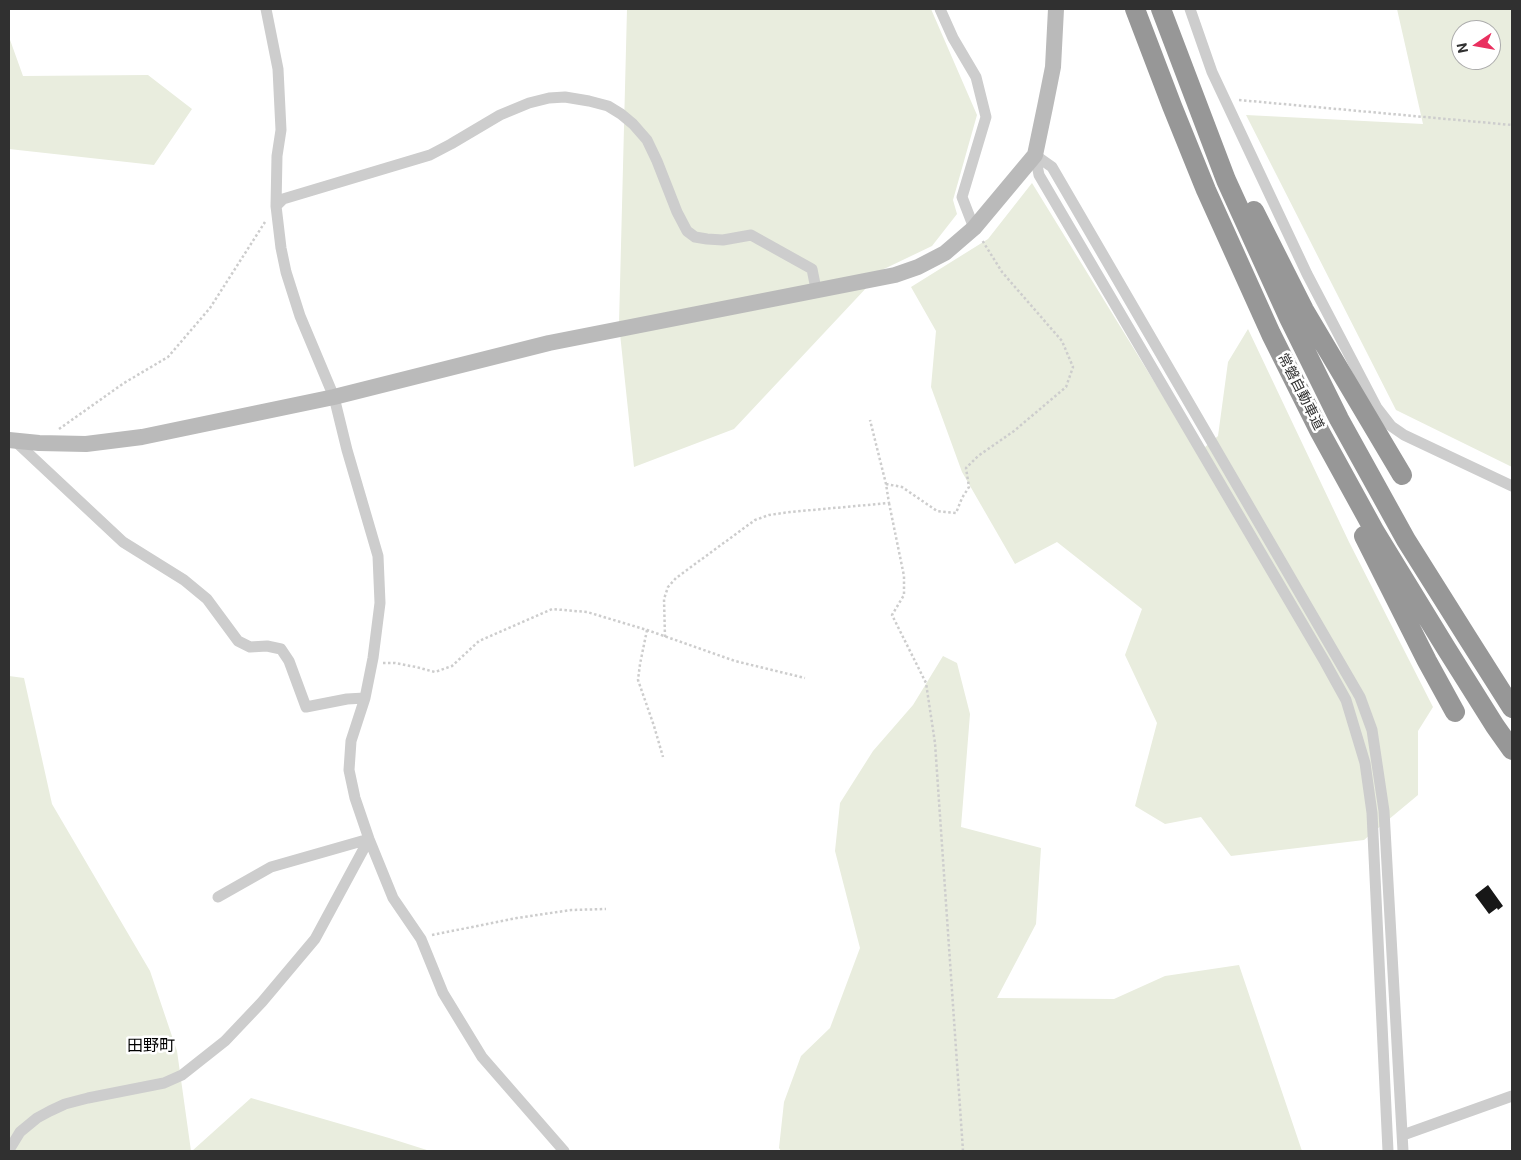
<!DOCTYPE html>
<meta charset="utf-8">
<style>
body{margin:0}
#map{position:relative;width:1521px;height:1160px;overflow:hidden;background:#fff;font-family:Roboto,sans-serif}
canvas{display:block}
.frame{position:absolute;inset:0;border:10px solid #303030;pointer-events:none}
.north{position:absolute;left:1451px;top:20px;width:50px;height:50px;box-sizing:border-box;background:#fff;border:1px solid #acacac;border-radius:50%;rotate:258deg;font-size:14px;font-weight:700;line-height:20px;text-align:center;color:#303030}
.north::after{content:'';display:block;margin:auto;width:18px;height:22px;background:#e9305f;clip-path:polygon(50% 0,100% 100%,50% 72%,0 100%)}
</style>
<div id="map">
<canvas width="1521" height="1160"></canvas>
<div class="frame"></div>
<div class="north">N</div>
</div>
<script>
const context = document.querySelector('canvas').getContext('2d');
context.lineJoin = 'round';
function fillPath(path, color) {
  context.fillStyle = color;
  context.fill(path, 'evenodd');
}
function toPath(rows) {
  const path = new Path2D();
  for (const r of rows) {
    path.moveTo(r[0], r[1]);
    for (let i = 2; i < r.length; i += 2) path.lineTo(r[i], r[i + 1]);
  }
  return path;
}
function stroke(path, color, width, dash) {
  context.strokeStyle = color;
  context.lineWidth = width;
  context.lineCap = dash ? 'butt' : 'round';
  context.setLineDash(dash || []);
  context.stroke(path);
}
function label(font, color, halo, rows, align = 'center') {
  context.font = font + ' Roboto,"Noto Sans JP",sans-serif';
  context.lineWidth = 5;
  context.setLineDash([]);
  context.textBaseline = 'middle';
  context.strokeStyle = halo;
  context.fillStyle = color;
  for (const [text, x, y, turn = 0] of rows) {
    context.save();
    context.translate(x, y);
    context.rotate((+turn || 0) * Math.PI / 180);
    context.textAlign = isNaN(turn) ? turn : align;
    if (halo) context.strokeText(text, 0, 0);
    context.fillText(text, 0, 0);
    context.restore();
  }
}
fillPath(toPath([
 [627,9,931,9,977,115,953,200,957,214,932,246,884,269,734,429,634,467,619,324],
 [1397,9,1512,9,1512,467,1396,410,1246,115,1423,124],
 [1461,30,1491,30,1491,60,1461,60],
 [9,37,23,76,148,75,192,109,154,165,9,149],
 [1032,183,1198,453,1218,436,1228,362,1248,329,1349,542,1433,707,1418,731,1418,795,1364,840,1231,856,1201,817,1165,824,1135,806,1157,723,1125,655,1142,609,1057,542,1015,564,962,472,931,387,936,331,911,287,988,239],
 [943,656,957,663,970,714,961,827,1041,848,1036,924,997,998,1114,999,1165,976,1239,965,1302,1151,781,1151,779,1148,784,1102,801,1056,830,1028,860,948,835,851,840,803,873,751,913,705],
 [9,676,24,678,52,804,150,971,177,1051,191,1151,9,1151],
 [251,1098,389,1138,430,1151,192,1151]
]), '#e9edde');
fillPath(toPath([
 [1488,885,1503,906,1498,910,1497,908,1489,914,1475,895]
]), '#171717');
stroke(toPath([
 [1239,100,1512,125],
 [59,429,124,383,168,357,210,308,265,222],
 [886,484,902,487,937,511,956,513,962,498,969,487,966,468,978,456,1014,431,1066,387,1073,367,1062,341,1002,272,982,240],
 [889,503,904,576,904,595,892,615,926,683,935,743,963,1151],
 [647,630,640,664,638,680,654,726,663,757],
 [665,637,664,599,668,587,676,578,755,520,769,515,790,512,889,503,886,484,870,420],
 [383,663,395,663,416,667,435,672,452,666,479,641,552,609,587,612,647,630,735,661,805,678],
 [432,935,517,918,571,910,606,909]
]), '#cdcdcd', 2.5, [2.5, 2.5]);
stroke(toPath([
 [266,9,278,69,281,130,277,156,276,206,281,248,286,272,300,316,334,397,347,450,378,556,380,603,373,658,365,698,351,741,349,770,355,798,369,839,393,898,421,939,443,993,482,1057,564,1151],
 [940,9,953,38,976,77,986,117,962,197,974,228],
 [1190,9,1212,72,1307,274,1377,408,1391,426,1404,435,1512,486],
 [1035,155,1052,167,1360,697,1372,730,1384,811,1403,1151],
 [1035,155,1039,175,1325,662,1346,700,1365,763,1372,813,1388,1151],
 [276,206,283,199,430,155,451,144,500,115,529,103,549,98,565,97,589,101,608,106,621,114,633,124,647,140,657,161,677,212,687,231,695,237,707,239,723,240,751,235,812,269,816,289],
 [14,440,123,542,184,580,207,599,238,641,250,647,267,646,281,649,289,661,306,707,347,699,365,698],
 [218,897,271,867,369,839],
 [1403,1135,1512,1096],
 [9,1150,20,1132,37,1118,50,1111,65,1104,88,1098,164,1083,182,1075,225,1041,262,1002,315,939,369,839]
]), '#cdcdcd', 11);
stroke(toPath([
 [9,440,39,443,86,444,142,437,334,397,549,343,895,275,918,267,945,253,974,228,1035,155,1045,107,1053,67,1056,9]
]), '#bababa', 16);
stroke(toPath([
 [1135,9,1172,106,1206,190,1271,334,1320,432,1375,532,1446,648,1495,726,1512,750],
 [1161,9,1226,180,1289,318,1339,419,1406,540,1467,637,1512,708],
 [1254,211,1304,310,1402,475],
 [1364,536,1427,661,1455,712]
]), '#979797', 20);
label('14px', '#303030', '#fff', [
 ["常磐自動車道",1300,392,63]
]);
label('16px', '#000', '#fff', [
 ["田野町",151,1047]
]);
</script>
